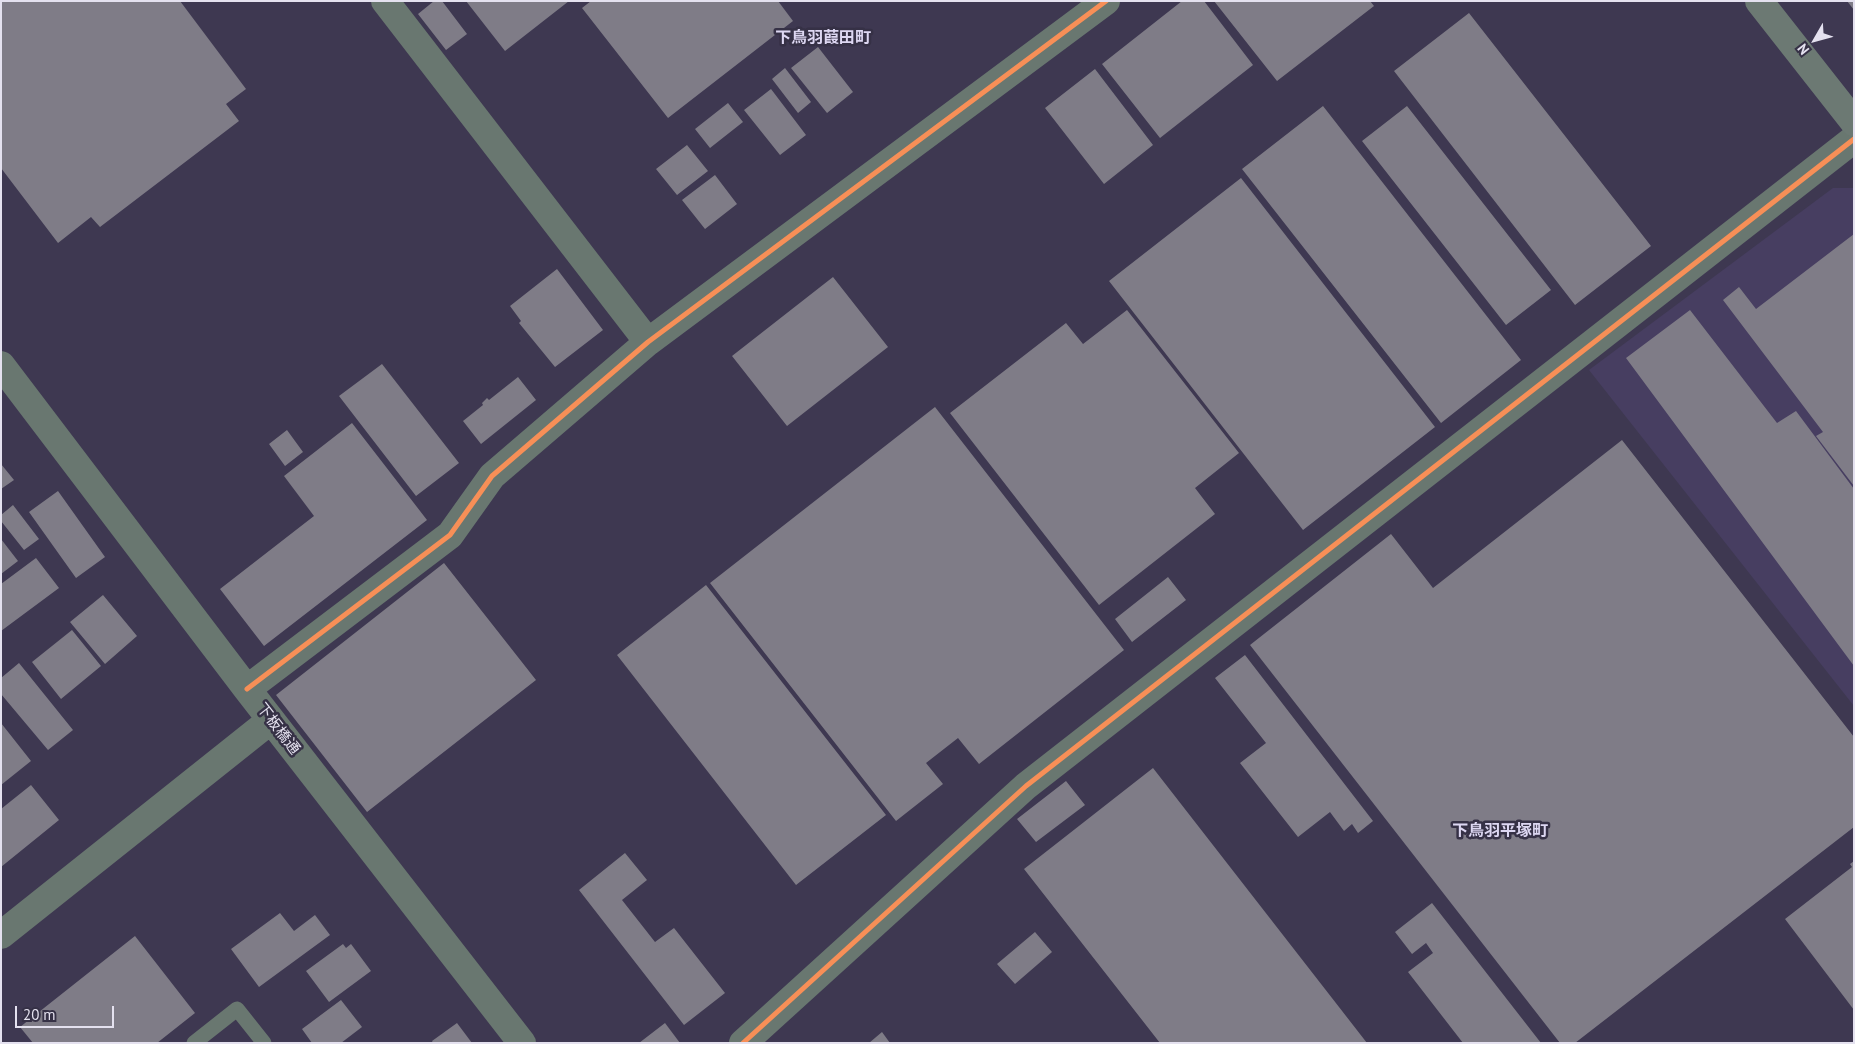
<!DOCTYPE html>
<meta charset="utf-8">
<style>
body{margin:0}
#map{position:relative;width:1855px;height:1044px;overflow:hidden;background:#393641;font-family:"PT Sans",sans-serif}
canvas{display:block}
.frame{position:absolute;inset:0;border:2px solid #e4e1ef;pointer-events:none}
.north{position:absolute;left:1790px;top:15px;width:50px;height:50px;-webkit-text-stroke:4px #363146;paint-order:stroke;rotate:232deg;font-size:14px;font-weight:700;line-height:20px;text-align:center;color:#e4e1ef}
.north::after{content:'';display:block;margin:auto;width:18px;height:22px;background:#e4e1ef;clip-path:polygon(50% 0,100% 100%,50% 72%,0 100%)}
.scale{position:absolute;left:15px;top:1006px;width:99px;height:22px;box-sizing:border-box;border:2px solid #e4e1ef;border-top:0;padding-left:6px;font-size:15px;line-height:18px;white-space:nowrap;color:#e4e1ef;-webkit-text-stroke:4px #363146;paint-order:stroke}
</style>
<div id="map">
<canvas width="1855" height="1044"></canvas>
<div class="frame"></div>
<div class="north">N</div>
<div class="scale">20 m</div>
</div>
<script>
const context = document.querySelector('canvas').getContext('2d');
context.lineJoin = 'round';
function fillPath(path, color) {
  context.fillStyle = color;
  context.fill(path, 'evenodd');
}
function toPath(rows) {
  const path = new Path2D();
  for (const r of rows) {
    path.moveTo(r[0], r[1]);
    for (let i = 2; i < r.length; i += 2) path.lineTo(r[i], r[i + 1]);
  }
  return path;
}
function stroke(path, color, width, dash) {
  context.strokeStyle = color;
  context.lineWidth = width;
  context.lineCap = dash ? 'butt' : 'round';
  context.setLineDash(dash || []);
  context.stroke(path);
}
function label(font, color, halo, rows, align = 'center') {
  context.font = font + ' "PT Sans","Noto Sans JP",sans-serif';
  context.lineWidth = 5;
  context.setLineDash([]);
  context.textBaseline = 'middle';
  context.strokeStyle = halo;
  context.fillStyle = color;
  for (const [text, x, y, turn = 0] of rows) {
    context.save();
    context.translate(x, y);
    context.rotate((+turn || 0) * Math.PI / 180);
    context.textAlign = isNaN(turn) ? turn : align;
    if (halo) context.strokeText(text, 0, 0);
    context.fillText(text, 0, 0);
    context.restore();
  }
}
fillPath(toPath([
 [1,1,1854,1,1854,1043,1,1043]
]), '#3e3851');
fillPath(toPath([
 [1833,188,1854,188,1854,706,1589,370]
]), '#473e61');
fillPath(toPath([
 [1,1,180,1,246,89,226,104,239,121,100,227,91,217,58,243,1,168],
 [434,1,442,1,467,34,446,50,418,14],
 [466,1,569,1,505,51],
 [591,1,778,1,793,21,668,118,582,8],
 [1182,1,1204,1,1253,65,1160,138,1102,64],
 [1214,1,1370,1,1374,6,1277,81],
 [1847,1,1854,1,1854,10],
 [1469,13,1651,246,1575,305,1394,71],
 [818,47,853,92,827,113,791,68],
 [785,68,811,102,798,113,772,79],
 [1095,69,1153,145,1104,184,1045,108],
 [771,89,806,135,780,155,744,110],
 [728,103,743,122,710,148,695,129],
 [1323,106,1521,360,1441,423,1242,169],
 [1407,106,1551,290,1506,325,1362,141],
 [687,145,708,171,677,195,656,169],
 [715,175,737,204,705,229,682,200],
 [1241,178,1435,427,1303,530,1109,281],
 [1854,234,1854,486,1816,436,1823,432,1723,300,1739,287,1756,309],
 [557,269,603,330,555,367,519,323,521,321,510,306],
 [833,277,888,347,787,426,732,356],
 [1127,310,1239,453,1195,488,1215,514,1099,605,950,413,1066,323,1083,344],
 [1690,310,1777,423,1796,411,1854,489,1854,666,1626,358],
 [382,364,459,463,416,496,339,396],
 [518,377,536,400,481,444,463,421,483,405,482,403,487,398,489,400],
 [935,407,1124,650,979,764,958,738,926,763,943,784,896,821,710,583],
 [352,423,427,520,264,646,220,589,314,516,284,476],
 [287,430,303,452,285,466,269,444],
 [1622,440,1854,737,1854,827,1575,1043,1560,1043,1250,645,1391,534,1433,588],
 [1,464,14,480,1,489],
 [58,491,105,557,76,578,29,512],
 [13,505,39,539,24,550,1,521,1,515],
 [1,539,18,561,1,574],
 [36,558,59,588,1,631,1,584],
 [444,563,536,680,367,812,276,695],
 [1168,577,1186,600,1132,642,1115,619],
 [706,585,886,815,796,885,617,655],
 [103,595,137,636,105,664,70,622],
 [72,630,101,666,61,699,32,662],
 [1245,655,1373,821,1358,833,1352,824,1344,831,1330,812,1298,837,1240,763,1266,743,1215,678],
 [19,663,73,730,48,750,1,694,1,678],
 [1,723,31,761,1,785],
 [1153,768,1367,1043,1160,1043,1024,869],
 [1066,781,1085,805,1036,842,1017,819],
 [31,785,59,820,1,867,1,809],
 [625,853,647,880,622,900,655,942,674,928,725,993,684,1025,579,890],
 [1854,861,1854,1010,1785,919,1852,867,1850,864],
 [1432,903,1541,1043,1463,1043,1408,972,1433,953,1426,943,1412,954,1395,932],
 [280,913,294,931,315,915,330,935,259,987,231,949],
 [1035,932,1052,952,1015,984,997,964],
 [135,936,195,1013,157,1043,33,1043,20,1027],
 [343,944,346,948,351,944,371,971,329,1002,306,971],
 [341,1000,362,1027,341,1043,312,1043,302,1029],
 [457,1023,472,1043,433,1043,432,1041],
 [665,1023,680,1043,639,1043],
 [882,1032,890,1043,869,1043]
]), '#7f7c87');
stroke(toPath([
 [194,1043,237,1009,264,1043]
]), '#697770', 15);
stroke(toPath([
 [385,1,648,342],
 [1,365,247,689,522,1043],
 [247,689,450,535,492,476,648,342,1106,1],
 [1,935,271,720],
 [743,1043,1026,786,1854,139]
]), '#697770', 28);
stroke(toPath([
 [1759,1,1854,122]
]), '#6c7973', 28);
stroke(toPath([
 [247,689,450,535,492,476,648,342,1106,1],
 [743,1043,1026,786,1854,139]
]), '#f78f57', 5);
label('15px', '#e4e1ef', '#363146', [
 ["下板橋通",278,729,52]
]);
label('bold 16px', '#ddd7f2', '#363146', [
 ["下鳥羽葭田町",823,38],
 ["下鳥羽平塚町",1500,831]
]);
</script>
